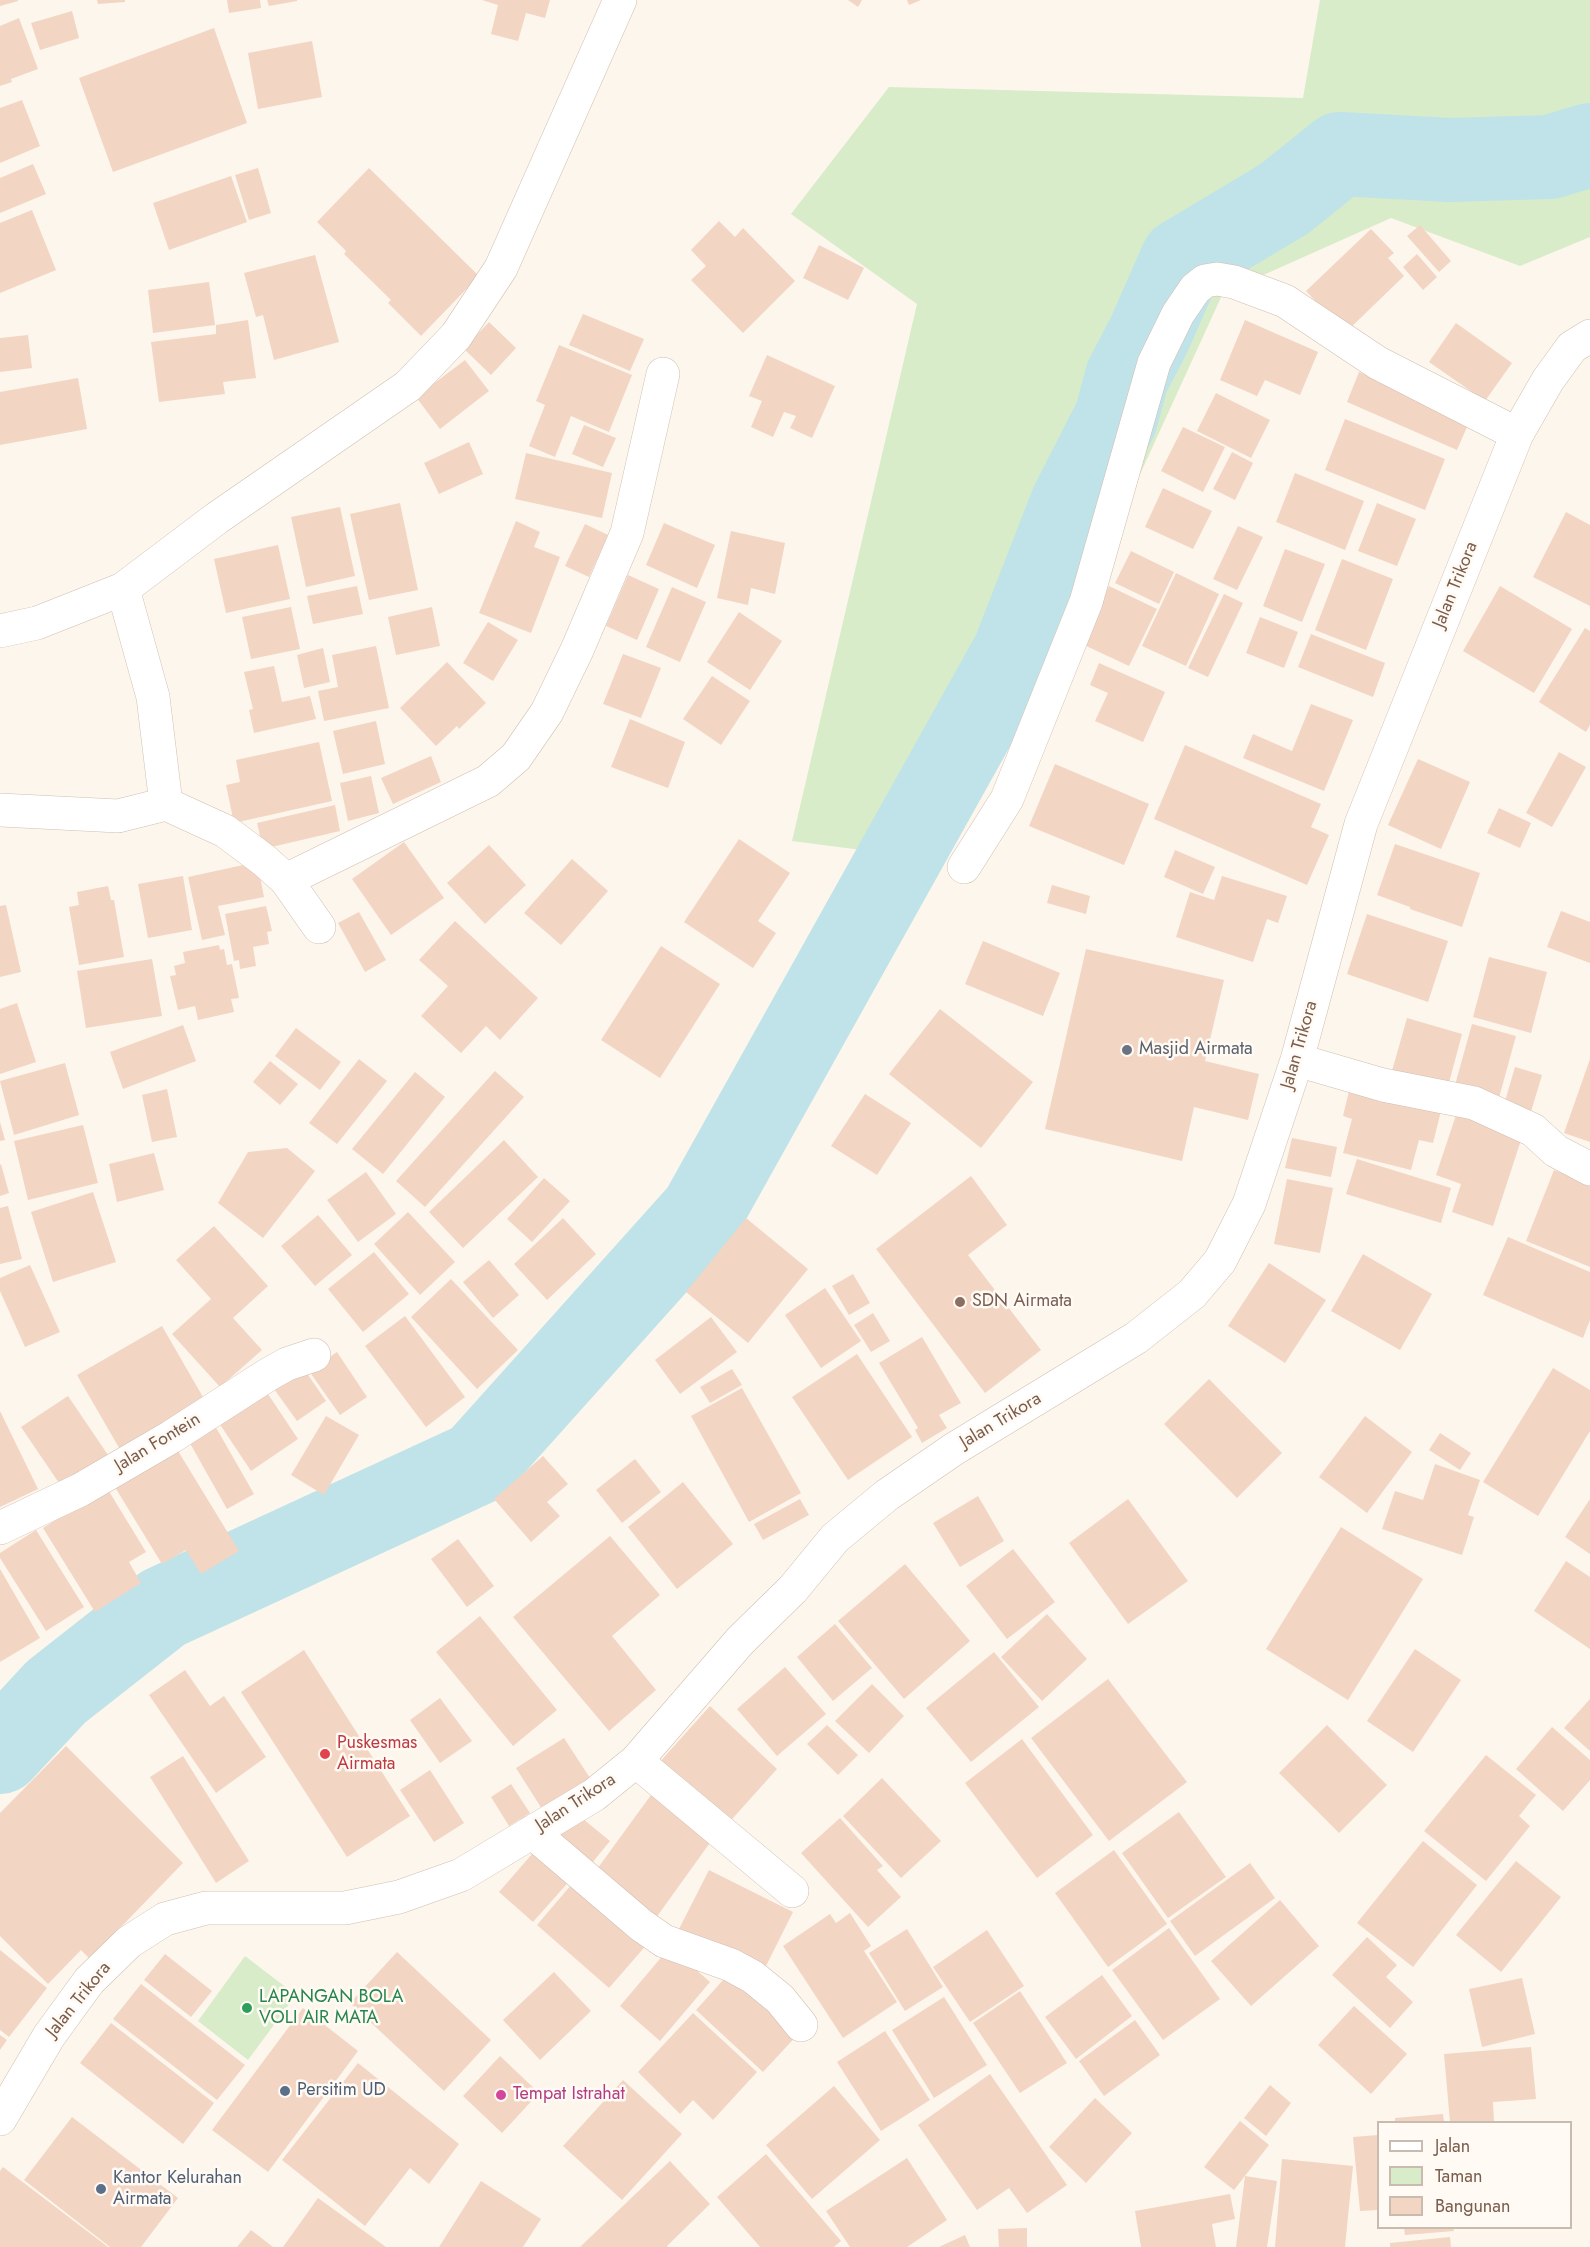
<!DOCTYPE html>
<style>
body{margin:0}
#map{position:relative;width:1590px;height:2247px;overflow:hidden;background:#fdf6ec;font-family:Jost,sans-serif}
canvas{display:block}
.legend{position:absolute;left:1377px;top:2121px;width:195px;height:108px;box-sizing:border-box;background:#fffaf3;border:2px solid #cabbb1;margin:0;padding:8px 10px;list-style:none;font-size:18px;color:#7a5c4d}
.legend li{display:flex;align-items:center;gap:12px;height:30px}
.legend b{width:30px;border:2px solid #cabbb1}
</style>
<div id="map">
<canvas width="1590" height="2247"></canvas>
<ul class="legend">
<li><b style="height:8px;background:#fff"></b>Jalan</li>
<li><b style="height:16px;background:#d8ecc9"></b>Taman</li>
<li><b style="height:16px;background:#f3d5c3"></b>Bangunan</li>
</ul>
</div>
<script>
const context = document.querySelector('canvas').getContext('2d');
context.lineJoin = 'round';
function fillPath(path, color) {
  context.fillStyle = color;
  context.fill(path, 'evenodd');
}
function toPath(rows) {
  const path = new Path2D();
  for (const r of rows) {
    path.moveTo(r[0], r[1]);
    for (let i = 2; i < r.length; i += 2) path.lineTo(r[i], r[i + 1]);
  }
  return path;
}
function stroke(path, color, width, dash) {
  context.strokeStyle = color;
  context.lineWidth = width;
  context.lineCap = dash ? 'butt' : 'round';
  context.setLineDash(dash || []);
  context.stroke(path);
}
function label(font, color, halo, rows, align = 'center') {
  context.font = font + ' Jost,sans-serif';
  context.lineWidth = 5;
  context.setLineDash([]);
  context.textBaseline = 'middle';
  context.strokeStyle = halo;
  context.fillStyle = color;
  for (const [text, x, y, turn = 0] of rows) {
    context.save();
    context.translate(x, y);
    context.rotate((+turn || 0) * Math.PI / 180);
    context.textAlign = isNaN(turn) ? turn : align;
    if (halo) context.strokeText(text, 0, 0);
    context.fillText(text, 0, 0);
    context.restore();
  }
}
fillPath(toPath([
 [1320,0,1590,0,1590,237,1520,266,1391,218,1223,293,1061,647,869,851,792,841,917,304,791,214,889,87,1303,98],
 [245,1956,296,1995,248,2060,198,2021]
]), '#d8ecc9');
stroke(toPath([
 [0,1752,56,1692,163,1608,477,1463,702,1212,1014,653,1072,504,1116,418,1127,377,1149,335,1182,260,1284,199,1340,154,1450,160,1550,157,1590,145]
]), '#bfe3e8', 84);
fillPath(toPath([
 [0,0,18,0,18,1,0,6],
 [97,0,125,0,125,2,98,4],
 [227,0,260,0,261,8,229,13],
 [267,0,297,0,297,1,269,6],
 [482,0,550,0,545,18,526,13,518,41,491,34,498,5],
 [848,0,862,0,858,7],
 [907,0,921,0,909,5],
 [72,11,79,38,40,50,31,23],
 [19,18,38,69,11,79,12,82,0,86,0,26],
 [214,28,247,123,113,172,79,78],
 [312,41,322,97,258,109,248,53],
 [22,100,40,146,0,163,0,108],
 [33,164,46,194,0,213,0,178],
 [258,168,271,213,249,220,235,175],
 [369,168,479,276,421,336,388,303,391,300,344,254,346,251,317,222],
 [231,176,247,222,169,250,153,203],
 [32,210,56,270,0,293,0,223],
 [719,221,735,237,743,228,795,281,743,333,691,280,706,266,691,250],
 [1420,225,1451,261,1439,272,1407,236],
 [1371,229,1394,253,1388,258,1404,276,1345,333,1306,291],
 [819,245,864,268,848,300,803,278],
 [1417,254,1437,277,1423,290,1403,267],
 [315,255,339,342,274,360,263,315,256,317,244,273],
 [209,282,215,325,153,333,148,290],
 [583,314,644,339,630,371,569,345],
 [248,320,256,378,223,382,225,394,159,402,151,342,216,334,216,325],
 [1245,320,1318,352,1300,395,1265,380,1257,396,1220,380],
 [489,322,516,348,491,375,464,349],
 [1456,323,1512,363,1485,401,1429,362],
 [28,335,32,368,0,372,0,338],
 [559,345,632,375,609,432,571,416,555,457,529,446,545,405,536,401],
 [767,355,835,386,812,438,790,428,796,416,784,412,773,437,751,427,762,401,749,396],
 [465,360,489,391,440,429,416,397],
 [1359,372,1470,420,1457,450,1347,402],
 [78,378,87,429,0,445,0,392],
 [1216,393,1270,420,1251,458,1197,431],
 [1345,419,1445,459,1425,510,1325,470],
 [584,425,616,438,603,467,572,454],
 [1183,427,1225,447,1203,492,1161,471],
 [469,442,483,474,439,494,424,463],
 [1232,452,1253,463,1235,500,1213,489],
 [526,453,612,473,602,518,515,499],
 [1295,473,1364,501,1345,550,1276,522],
 [1163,488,1212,511,1193,549,1145,527],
 [400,503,418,590,369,600,350,514],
 [1377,503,1416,519,1397,566,1358,551],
 [340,507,355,576,306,587,291,517],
 [1566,512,1590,525,1590,606,1533,577],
 [516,521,540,532,534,547,560,557,531,633,479,613],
 [664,523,715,545,697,588,646,565],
 [585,524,608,535,589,577,565,566],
 [1238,526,1263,537,1237,590,1213,579],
 [731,531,785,543,775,594,751,588,748,605,717,598],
 [278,545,290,599,226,613,214,559],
 [1285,549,1325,564,1302,622,1263,606],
 [1131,551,1174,572,1159,604,1115,583],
 [1342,559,1393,579,1366,650,1315,630],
 [1176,573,1219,594,1186,666,1142,646],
 [628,575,659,589,637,640,606,626],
 [357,586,363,614,313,624,307,596],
 [1109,586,1157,609,1129,666,1082,644],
 [1500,586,1572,629,1534,693,1463,651],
 [672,587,706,602,680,662,646,647],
 [1224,594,1243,603,1208,677,1188,668],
 [291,607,300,649,251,659,242,617],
 [432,607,440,646,396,655,388,617],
 [739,612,782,641,750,690,707,662],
 [1260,617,1298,632,1284,668,1246,653],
 [488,622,518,640,493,681,463,663],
 [1585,628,1590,631,1590,725,1586,732,1539,702],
 [1311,634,1385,663,1373,697,1298,667],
 [376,646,389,708,324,721,318,691,338,687,332,655],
 [323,648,330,682,304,688,297,655],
 [623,654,661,668,641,718,603,704],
 [447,662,486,703,459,729,457,726,436,746,400,708],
 [1099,663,1165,692,1143,742,1095,721,1108,693,1090,685],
 [274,666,282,702,310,696,316,719,254,733,249,710,253,709,244,672],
 [712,676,750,701,721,745,683,719],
 [1311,704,1353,720,1324,791,1243,758,1253,734,1292,751],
 [630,719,685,742,668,788,611,767],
 [376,721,385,764,343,774,333,731],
 [319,742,332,801,234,823,226,785,240,782,236,760],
 [1185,745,1321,804,1311,827,1329,835,1307,885,1154,819],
 [1559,752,1586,767,1552,827,1526,813],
 [431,756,441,782,393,804,381,778],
 [1418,759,1470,782,1441,849,1388,825],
 [1055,764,1149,804,1124,865,1029,826],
 [371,776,379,813,348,821,340,783],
 [335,805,340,831,263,849,257,823],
 [1499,808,1531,823,1520,848,1487,833],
 [739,839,790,873,758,921,776,933,753,968,684,922],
 [404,842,444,898,391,935,352,879],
 [1395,844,1480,873,1462,927,1410,909,1410,907,1377,895],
 [489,845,526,885,485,924,447,883],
 [1175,850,1215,867,1203,894,1164,877],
 [572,859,608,891,561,945,524,913],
 [257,862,264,897,218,906,225,935,202,940,188,877],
 [183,876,192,930,148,938,138,884],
 [1222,876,1287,896,1278,923,1267,919,1253,962,1176,937,1190,892,1214,900],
 [1052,885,1090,896,1086,914,1047,903],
 [108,886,111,900,114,900,124,957,79,965,69,907,79,905,77,892],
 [6,905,21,972,0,977,0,906],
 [266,906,272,931,267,932,269,944,253,947,256,966,240,969,239,960,234,961,225,914],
 [1561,911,1590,922,1590,963,1547,947],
 [359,912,386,960,365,972,338,923],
 [1367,914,1448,941,1428,1002,1347,974],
 [455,921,538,998,500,1040,486,1026,461,1053,421,1016,448,986,419,960],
 [983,941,1060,973,1043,1016,965,984],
 [219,945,220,950,224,949,227,965,232,964,239,998,231,999,234,1012,198,1020,195,1006,178,1010,170,976,176,975,174,966,185,963,183,952],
 [661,946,720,984,660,1078,601,1040],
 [1086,949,1224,980,1205,1061,1259,1074,1248,1120,1194,1107,1182,1161,1045,1129],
 [1489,957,1547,972,1531,1033,1473,1017],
 [152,959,162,1016,86,1028,77,971],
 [17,1003,36,1062,0,1074,0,1009],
 [940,1009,1033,1082,981,1148,889,1074],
 [1407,1018,1462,1034,1446,1094,1390,1078],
 [1472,1024,1516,1036,1497,1105,1453,1092],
 [183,1025,196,1061,123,1089,110,1052],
 [296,1028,341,1062,320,1090,275,1056],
 [359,1059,387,1081,337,1144,309,1123],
 [1590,1059,1590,1142,1564,1133],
 [270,1061,298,1084,280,1105,253,1082],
 [65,1063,79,1115,14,1135,0,1081],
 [1515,1067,1542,1075,1530,1115,1503,1108],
 [495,1071,524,1097,425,1207,396,1181],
 [415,1072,445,1097,383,1174,352,1149],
 [1351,1083,1442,1107,1433,1143,1419,1140,1411,1170,1343,1153,1352,1119,1343,1116],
 [167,1089,177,1137,152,1142,142,1095],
 [865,1094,911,1123,877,1175,831,1146],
 [1457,1112,1523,1134,1493,1226,1452,1212,1461,1184,1436,1175],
 [0,1122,5,1140,0,1141],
 [83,1125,98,1183,28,1200,14,1141],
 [1292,1138,1337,1147,1331,1177,1285,1168],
 [504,1140,538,1177,463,1248,429,1212],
 [287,1148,315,1171,263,1238,218,1203,248,1152],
 [154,1153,164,1190,117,1202,109,1164],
 [1357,1159,1451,1188,1441,1223,1346,1194],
 [1,1164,9,1193,0,1196,0,1165],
 [1554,1170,1590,1184,1590,1267,1526,1241],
 [366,1172,396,1214,358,1242,327,1200],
 [971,1176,1007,1225,968,1255,1041,1350,985,1393,876,1249],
 [544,1178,570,1201,532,1242,507,1219],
 [1287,1179,1333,1188,1320,1253,1274,1244],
 [93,1192,116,1262,53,1282,31,1212],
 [8,1206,22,1259,0,1264,0,1208],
 [408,1212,455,1262,420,1295,374,1244],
 [318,1215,352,1255,315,1286,281,1246],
 [563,1218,596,1254,547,1300,514,1264],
 [746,1218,808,1269,748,1343,686,1292],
 [214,1226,268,1286,233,1318,262,1350,220,1387,172,1334,211,1299,176,1260],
 [1508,1237,1590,1272,1590,1320,1583,1338,1483,1295],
 [374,1252,409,1294,363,1332,328,1289],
 [1363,1254,1432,1294,1400,1350,1331,1311],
 [489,1260,519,1295,493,1318,463,1282],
 [1269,1263,1326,1300,1285,1363,1228,1326],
 [30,1265,60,1332,25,1347,0,1291,0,1278],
 [853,1274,870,1303,849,1315,832,1286],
 [451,1279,518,1350,477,1389,411,1317],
 [825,1288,861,1341,821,1368,785,1315],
 [873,1313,890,1341,871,1352,854,1325],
 [405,1316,465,1397,426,1427,365,1346],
 [711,1317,737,1352,680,1394,655,1360],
 [162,1326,207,1404,122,1453,77,1375],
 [922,1337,961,1403,939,1415,947,1428,922,1443,915,1430,918,1428,879,1363],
 [337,1352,367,1397,340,1415,309,1371],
 [857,1354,912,1437,848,1480,792,1397],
 [1553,1368,1590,1390,1590,1431,1538,1516,1483,1482],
 [304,1369,326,1401,297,1421,274,1389],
 [732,1369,742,1385,710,1403,700,1387],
 [1209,1379,1282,1453,1237,1498,1164,1424],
 [742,1388,801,1493,749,1522,691,1416],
 [266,1391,298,1439,251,1471,219,1423],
 [68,1396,108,1455,61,1486,21,1427],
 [0,1411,38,1489,0,1507],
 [326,1416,359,1435,324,1495,291,1475],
 [1365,1416,1412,1452,1367,1513,1319,1477],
 [214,1424,254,1494,227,1509,187,1438],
 [1440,1433,1471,1453,1460,1470,1429,1450],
 [175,1446,239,1551,201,1574,186,1550,162,1564,113,1484],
 [543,1456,568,1484,547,1502,560,1516,531,1542,494,1499],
 [635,1459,661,1492,622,1523,596,1490],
 [1435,1464,1480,1480,1468,1515,1474,1517,1462,1555,1382,1529,1395,1491,1423,1500],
 [683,1482,733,1544,677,1589,628,1527],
 [107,1488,146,1552,129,1562,141,1583,95,1612,43,1528],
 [978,1496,1004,1541,960,1567,933,1523],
 [800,1499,809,1515,763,1540,754,1524],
 [1128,1499,1188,1581,1128,1624,1069,1543],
 [1590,1499,1590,1554,1565,1537],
 [1341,1527,1423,1579,1348,1700,1266,1649],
 [36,1530,84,1607,46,1631,0,1558,0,1553],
 [610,1536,660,1595,612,1636,656,1690,609,1731,513,1617],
 [458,1539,494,1586,467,1607,431,1559],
 [1013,1549,1055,1602,1007,1639,966,1586],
 [1566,1561,1590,1577,1590,1649,1534,1611],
 [905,1564,970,1641,904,1699,838,1621],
 [0,1569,40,1638,0,1662],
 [1047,1614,1087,1659,1042,1701,1001,1657],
 [480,1616,557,1710,513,1746,436,1652],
 [835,1624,872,1668,833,1701,797,1657],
 [1415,1649,1461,1680,1413,1752,1367,1721],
 [304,1650,410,1816,347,1857,241,1692],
 [994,1652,1039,1707,971,1762,926,1708],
 [785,1667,826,1714,777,1756,737,1709],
 [185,1670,210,1706,224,1696,266,1757,216,1793,149,1695],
 [1108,1679,1187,1782,1109,1841,1031,1738],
 [872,1684,904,1716,869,1753,835,1721],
 [440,1698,472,1741,440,1763,410,1720],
 [1590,1699,1590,1751,1564,1728],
 [710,1706,777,1769,725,1827,657,1765],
 [827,1725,858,1755,838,1775,807,1744],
 [1327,1725,1387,1785,1339,1833,1279,1773],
 [1552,1727,1590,1760,1590,1780,1563,1811,1516,1769],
 [564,1738,590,1778,542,1809,516,1768],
 [1022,1739,1093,1835,1037,1878,965,1783],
 [66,1746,183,1863,90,1959,81,1950,48,1984,0,1936,0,1813],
 [1486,1755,1536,1795,1519,1816,1530,1826,1486,1881,1424,1831],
 [183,1756,249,1861,216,1883,150,1777],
 [430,1770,464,1823,434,1842,400,1790],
 [882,1778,941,1841,901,1878,843,1816],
 [511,1784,530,1813,509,1826,491,1797],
 [651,1795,712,1840,653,1922,592,1876],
 [1179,1812,1226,1877,1168,1918,1122,1853],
 [577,1814,610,1841,587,1869,554,1843],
 [840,1818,883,1866,877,1870,901,1897,868,1927,801,1853],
 [1423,1841,1477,1885,1413,1967,1357,1923],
 [539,1846,573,1877,533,1922,499,1892],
 [1114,1850,1167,1924,1108,1967,1055,1893],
 [1516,1861,1561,1897,1501,1972,1456,1935],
 [1250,1863,1275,1898,1195,1956,1170,1921],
 [709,1870,793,1912,763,1972,679,1929],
 [577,1878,649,1942,609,1988,537,1925],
 [1280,1900,1319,1946,1251,2006,1211,1961],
 [850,1913,871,1946,864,1951,897,2002,843,2038,783,1946,830,1914,836,1923],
 [1169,1928,1220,1999,1163,2040,1112,1970],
 [907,1929,943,1987,905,2011,869,1953],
 [987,1930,1024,1986,970,2022,933,1967],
 [1367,1937,1397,1965,1386,1977,1413,2002,1390,2028,1332,1975],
 [670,1947,710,1982,660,2041,620,2006],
 [0,1950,47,1988,9,2037,0,2030],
 [397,1952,491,2040,444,2091,350,2003],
 [165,1954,212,1991,191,2017,144,1980],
 [733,1969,801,2031,763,2072,696,2010],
 [554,1972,591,2011,540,2060,503,2020],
 [1102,1975,1132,2016,1076,2059,1045,2017],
 [1522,1978,1535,2034,1482,2047,1469,1989],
 [141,1984,245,2065,217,2100,113,2019],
 [1020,1991,1067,2063,1020,2093,973,2023],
 [944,1997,987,2065,934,2098,892,2030],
 [1354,2006,1407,2054,1371,2094,1318,2045],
 [303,2008,358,2051,268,2172,212,2130],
 [693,2013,757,2072,713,2120,693,2100,680,2114,638,2072],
 [1135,2020,1160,2055,1104,2096,1079,2061],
 [111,2023,214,2103,183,2144,80,2063],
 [885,2031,930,2100,881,2131,837,2062],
 [0,2035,7,2040,0,2050],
 [1531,2047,1536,2099,1493,2102,1494,2122,1450,2122,1444,2054],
 [500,2056,539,2093,502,2133,463,2096],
 [358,2063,459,2144,429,2184,410,2168,365,2226,282,2160],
 [990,2074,1067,2185,1027,2213,1009,2188,977,2210,918,2125],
 [623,2080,682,2134,622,2200,563,2146],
 [1270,2085,1291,2103,1266,2136,1244,2118],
 [834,2086,880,2140,812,2199,766,2145],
 [1095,2098,1132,2133,1086,2183,1049,2147],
 [1443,2114,1444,2122,1395,2122,1395,2118],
 [72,2117,178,2198,141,2247,110,2247,24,2180],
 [1240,2121,1269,2145,1234,2190,1204,2167],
 [1378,2135,1378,2210,1360,2211,1353,2137],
 [766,2154,841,2241,834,2247,760,2247,717,2197],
 [907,2158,947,2220,907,2247,850,2247,826,2211],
 [1282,2159,1353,2166,1345,2247,1275,2247],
 [670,2161,710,2204,667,2246,668,2247,580,2247],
 [3,2167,108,2247,0,2247,0,2171],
 [1245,2176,1277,2181,1267,2247,1236,2247],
 [481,2181,541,2219,523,2247,439,2247],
 [1230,2194,1235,2219,1212,2224,1216,2247,1141,2247,1135,2211],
 [318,2198,386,2247,283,2247],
 [1027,2228,1027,2247,999,2247,998,2229],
 [1404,2228,1453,2228,1454,2231,1405,2235],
 [251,2230,273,2247,237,2247],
 [965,2235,970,2247,939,2247],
 [1450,2237,1451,2247,1390,2247,1390,2243]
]), '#f3d5c3');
const minor = toPath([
 [123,589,153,697,166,804,225,831,265,861,286,880,319,927],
 [0,631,37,623,123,589,217,518,408,386,456,336,501,268,620,0],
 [0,810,118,816,166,804],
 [964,867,1007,799,1086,602,1154,363,1178,314,1195,289,1205,281,1217,279,1234,282,1285,301,1378,363,1517,434],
 [286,880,488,781,516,757,547,712,577,650,627,533,663,374],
 [1297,1060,1383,1085,1474,1103,1533,1130,1556,1151,1590,1169],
 [0,1528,80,1490,171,1437,269,1374,287,1364,314,1355],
 [636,1761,792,1891],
 [532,1832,641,1925,664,1941,731,1965,753,1977,780,1999,801,2025],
 [0,2119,49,2036,89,1981,129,1942,165,1919,206,1908,345,1908,399,1897,461,1875,594,1795,636,1761,740,1641,793,1589,835,1538,887,1495,954,1449,1136,1338,1192,1294,1220,1261,1249,1204,1297,1060,1361,824,1517,434,1548,380,1572,347,1590,336]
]);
stroke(minor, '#d1beb0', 34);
stroke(minor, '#fff', 33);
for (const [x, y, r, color] of [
 [1127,1050,6,"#6b7280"],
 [960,1302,6,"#8d6e63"],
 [325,1754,6,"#e0444e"],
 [247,2008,6,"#2e9e5b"],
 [285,2091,6,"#5c6f8a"],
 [501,2095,6,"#d1479c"],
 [101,2189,6,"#5c6f8a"]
]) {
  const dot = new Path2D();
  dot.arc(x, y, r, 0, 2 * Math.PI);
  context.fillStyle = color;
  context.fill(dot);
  stroke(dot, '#fffaf3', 2);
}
label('18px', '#7a5c4d', '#fffaf3', [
 ["Jalan Trikora",1456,585,-68],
 ["Jalan Trikora",1300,1045,-74],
 ["Jalan Trikora",1001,1421,-31],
 ["Jalan Fontein",158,1443,-31],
 ["Jalan Trikora",576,1803,-33],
 ["Jalan Trikora",79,2000,-51]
]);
label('18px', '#5b616d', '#fffaf3', [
 ["Masjid Airmata",1139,1050]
], 'left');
label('18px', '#785e54', '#fffaf3', [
 ["SDN Airmata",972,1302]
], 'left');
label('18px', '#be3a42', '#fffaf3', [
 ["Puskesmas",337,1744],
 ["Airmata",337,1765]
], 'left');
label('18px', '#27864d', '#fffaf3', [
 ["LAPANGAN BOLA",259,1998],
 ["VOLI AIR MATA",259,2019]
], 'left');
label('18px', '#4e5e75', '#fffaf3', [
 ["Persitim UD",297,2091],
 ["Kantor Kelurahan",113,2179],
 ["Airmata",113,2200]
], 'left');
label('18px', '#b23c85', '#fffaf3', [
 ["Tempat Istrahat",513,2095]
], 'left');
</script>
